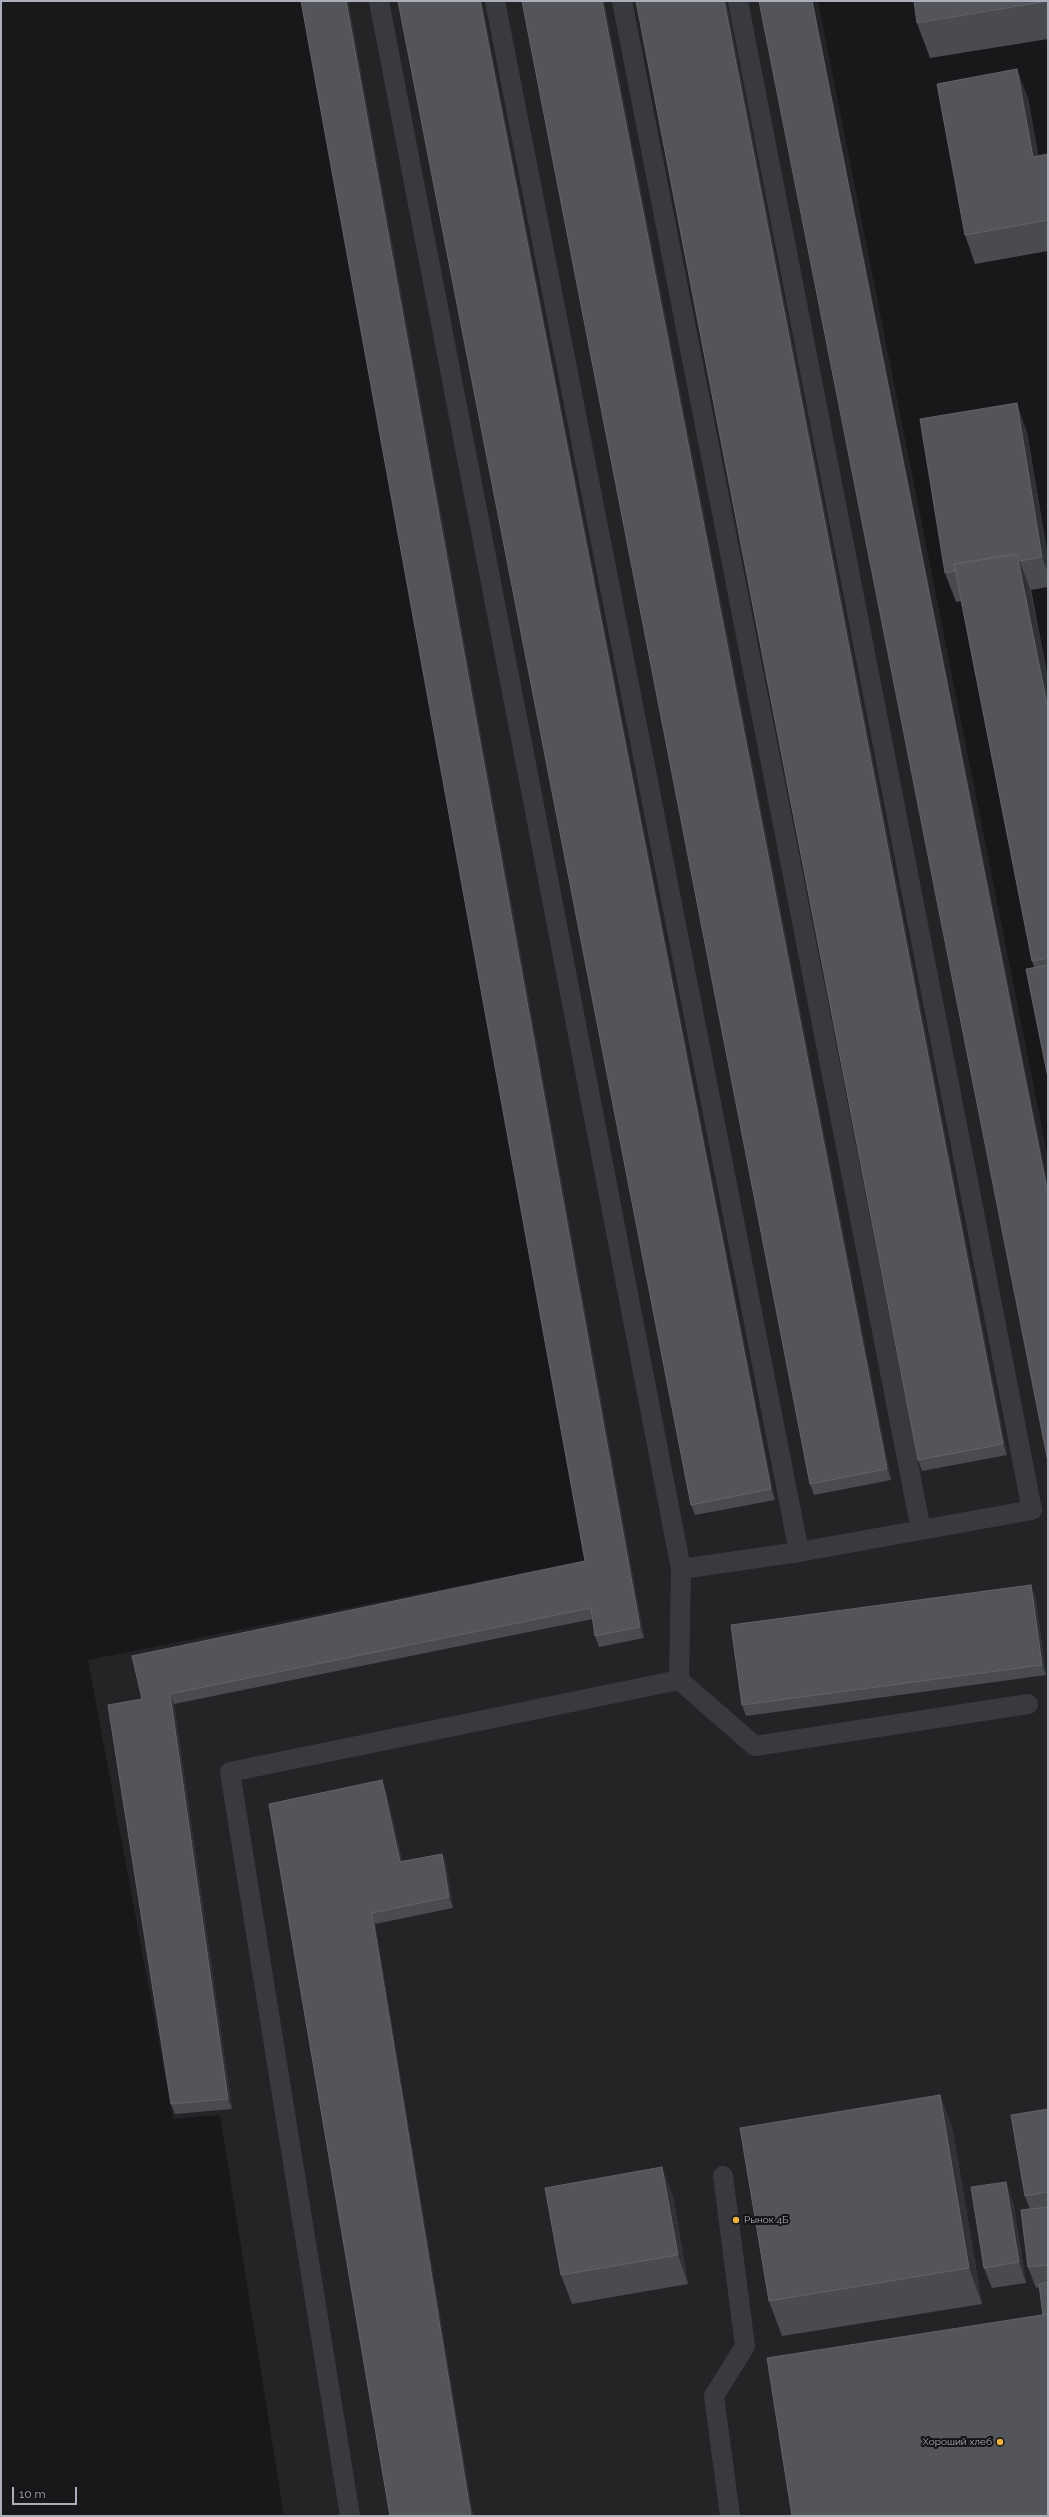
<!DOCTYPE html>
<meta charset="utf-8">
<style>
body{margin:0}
#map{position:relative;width:1049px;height:2517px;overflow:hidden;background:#18181a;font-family:Raleway,sans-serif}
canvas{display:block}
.frame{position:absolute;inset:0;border:2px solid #abafb9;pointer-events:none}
.scale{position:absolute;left:12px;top:2487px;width:65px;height:18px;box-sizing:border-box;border:2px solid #abafb9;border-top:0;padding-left:5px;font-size:12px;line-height:14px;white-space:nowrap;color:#abafb9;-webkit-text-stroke:3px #131315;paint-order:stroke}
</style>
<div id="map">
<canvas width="1049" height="2517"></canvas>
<div class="frame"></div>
<div class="scale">10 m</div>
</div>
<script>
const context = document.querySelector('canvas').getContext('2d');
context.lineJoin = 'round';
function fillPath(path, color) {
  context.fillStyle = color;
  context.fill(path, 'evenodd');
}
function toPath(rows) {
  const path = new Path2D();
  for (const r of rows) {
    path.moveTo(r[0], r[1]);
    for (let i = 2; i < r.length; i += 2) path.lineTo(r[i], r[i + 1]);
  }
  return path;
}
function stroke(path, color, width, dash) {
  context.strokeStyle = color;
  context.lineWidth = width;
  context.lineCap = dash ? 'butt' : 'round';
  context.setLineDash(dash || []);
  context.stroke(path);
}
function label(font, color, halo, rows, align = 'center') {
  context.font = font + ' Raleway,sans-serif';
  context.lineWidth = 4;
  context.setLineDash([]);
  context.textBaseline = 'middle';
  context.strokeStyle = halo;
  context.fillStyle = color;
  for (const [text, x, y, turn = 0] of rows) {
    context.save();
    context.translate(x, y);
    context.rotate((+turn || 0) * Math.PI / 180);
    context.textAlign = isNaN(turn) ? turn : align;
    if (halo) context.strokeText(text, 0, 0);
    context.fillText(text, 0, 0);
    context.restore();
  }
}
fillPath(toPath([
 [303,1,818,1,1048,1158,1048,2516,284,2516,220,2115,173,2119,88,1660,586,1560]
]), '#242427');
stroke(toPath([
 [495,1,799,1552],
 [622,1,921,1530],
 [681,1569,799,1552,1032,1510,738,1],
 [679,1680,755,1746,1028,1704],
 [723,2176,745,2346,714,2396,730,2516],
 [350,2516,230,1772,679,1680,681,1569,379,1]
]), '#393a3f', 20);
fillPath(toPath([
 [301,1,348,1,644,1638,599,1647,595,1636,593,1619,174,1704,232,2109,175,2114,171,2104,142,1699,585,1561],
 [398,1,775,1500,695,1515,691,1505],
 [522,1,604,1,891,1480,814,1495,810,1484],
 [636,1,726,1,1007,1455,922,1471,918,1460],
 [1048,1,1048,39,930,58,917,23],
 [1028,98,1038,156,1048,154,1048,251,975,264,965,235],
 [1027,432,1048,557,1048,587,1031,590,1048,679,1048,1078,1034,967,1032,961,961,601,956,602,945,573],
 [1035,1595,1046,1675,746,1716,742,1705],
 [386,1791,402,1861,442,1854,446,1864,453,1908,375,1924,473,2516,390,2516,269,1804],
 [940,2095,953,2131,982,2304,782,2336,769,2301],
 [1048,2109,1048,2516,1043,2315,1039,2287,1036,2288,1028,2267,1030,2209,1025,2196],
 [673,2196,688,2284,572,2304,561,2275],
 [1013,2202,1026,2283,992,2288,984,2268]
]), '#494b4f');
fillPath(toPath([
 [346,1,348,1,644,1638,640,1627],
 [480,1,482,1,775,1500,771,1489],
 [602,1,604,1,891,1480,887,1469],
 [724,1,726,1,1007,1455,1003,1444],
 [812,1,813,1,1048,1185,1048,1194],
 [1017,69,1028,98,1044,186,1033,157],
 [1017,403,1027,432,1048,557,1048,573,1042,557],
 [1017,554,1030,589,1048,679,1048,709],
 [1031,1585,1035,1595,1046,1675,1042,1665],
 [170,1694,174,1704,232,2109,228,2099],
 [382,1780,386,1791,404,1872,400,1862],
 [442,1854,446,1864,453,1908,449,1897],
 [372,1913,375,1924,473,2516,471,2516],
 [940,2095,953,2131,982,2304,969,2268],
 [662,2167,673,2196,688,2284,678,2255],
 [1006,2182,1013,2202,1026,2283,1019,2262]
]), '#313235');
const building = toPath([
 [301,1,346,1,640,1627,595,1636,591,1608,170,1694,228,2099,171,2104,108,1705,142,1699,132,1656,585,1561,301,1],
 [398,1,480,1,771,1489,691,1505,398,1],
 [522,1,602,1,887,1469,810,1484,522,1],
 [636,1,724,1,1003,1444,918,1460,636,1],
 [759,1,812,1,1048,1194,1048,1462,759,1],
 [914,1,1048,1,917,23,914,1],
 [1017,69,1033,157,1048,154,1048,220,965,235,937,84,1017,69],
 [1017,403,1042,557,1020,561,1017,554,954,564,955,571,945,573,920,419,1017,403],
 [1017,554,1048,709,1048,958,1032,961,954,564,1017,554],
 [1048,965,1048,1078,1026,969,1048,965],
 [1031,1585,1042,1665,742,1705,731,1625,1031,1585],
 [382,1780,400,1862,442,1854,449,1897,372,1913,471,2516,390,2516,269,1804,382,1780],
 [940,2095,969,2268,769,2301,740,2128,940,2095],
 [1048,2109,1048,2192,1025,2196,1011,2115,1048,2109],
 [662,2167,678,2255,561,2275,545,2188,662,2167],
 [1006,2182,1019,2262,984,2268,971,2187,1006,2182],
 [1048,2207,1048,2265,1028,2267,1021,2210,1048,2207],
 [1048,2282,1048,2314,1043,2315,1039,2284,1048,2282],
 [1048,2314,1048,2516,792,2516,767,2358,1048,2314]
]);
fillPath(building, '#54555a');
stroke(building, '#626369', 1);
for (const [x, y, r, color] of [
 [736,2220,4,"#ecb43e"],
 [1000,2442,4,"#ecb43e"]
]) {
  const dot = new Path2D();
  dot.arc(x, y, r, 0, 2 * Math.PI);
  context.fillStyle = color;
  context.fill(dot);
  stroke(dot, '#131315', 1.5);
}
label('10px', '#abafb9', '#131315', [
 ["Рынок 4Б",744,2220],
 ["Хороший хлеб",992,2442,"right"]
], 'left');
</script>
